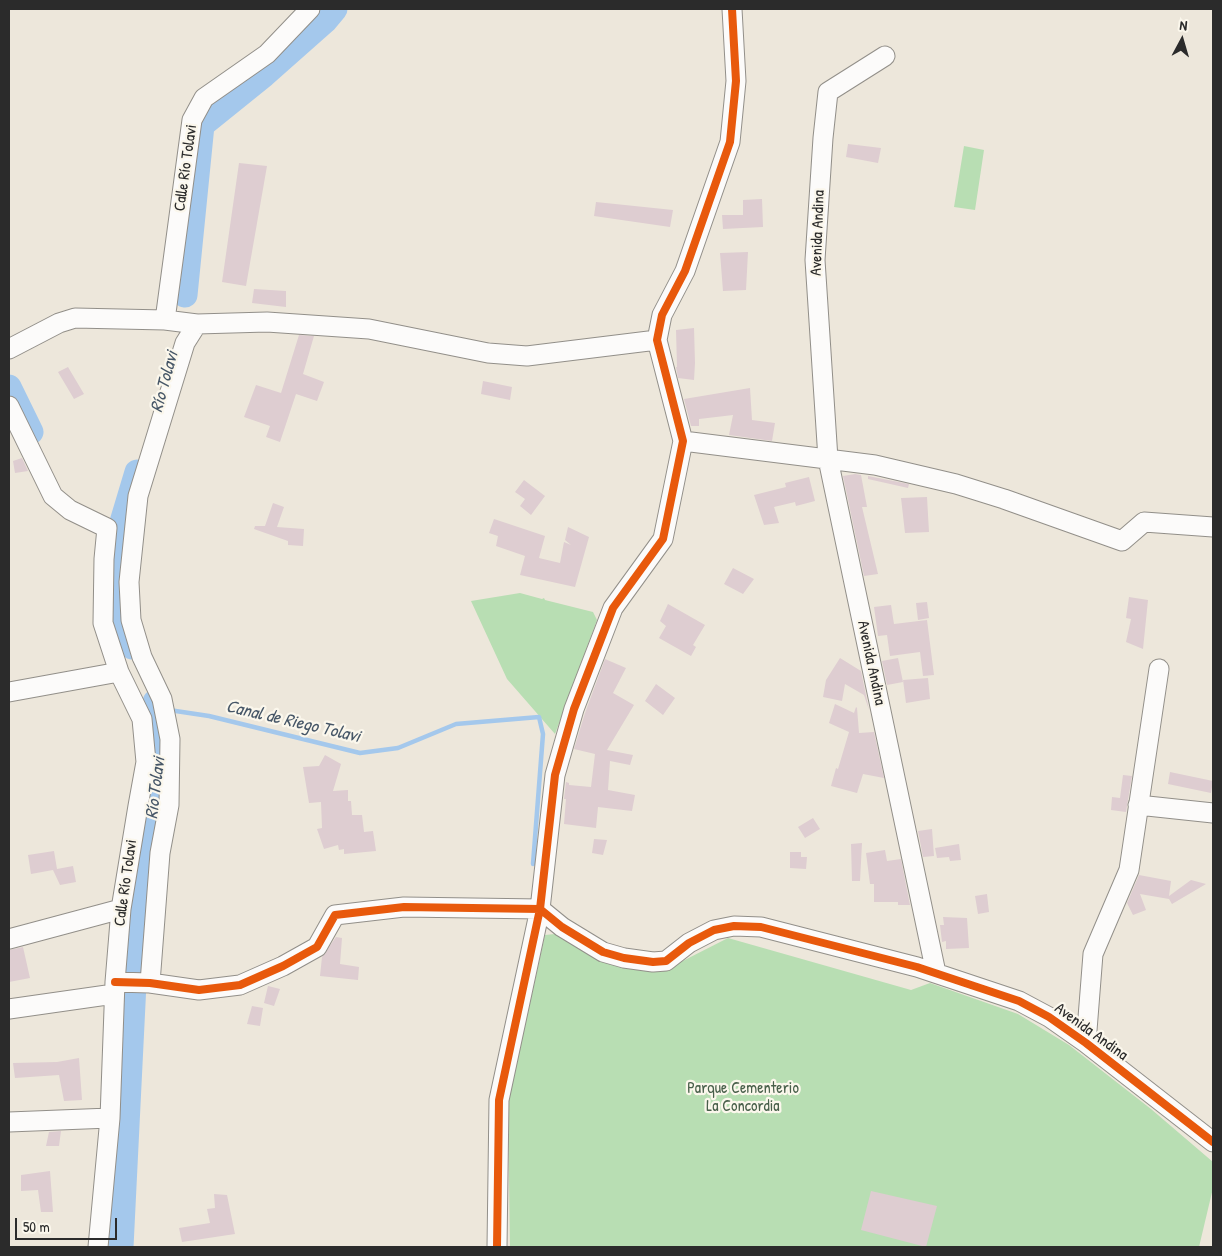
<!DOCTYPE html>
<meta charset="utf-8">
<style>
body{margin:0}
#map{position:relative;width:1222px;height:1256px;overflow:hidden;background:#ede7db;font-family:"Patrick Hand",sans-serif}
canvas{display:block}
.frame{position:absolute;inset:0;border:10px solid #2b2b2b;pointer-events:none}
.north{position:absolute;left:1157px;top:15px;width:50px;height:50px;-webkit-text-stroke:4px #fbf7ec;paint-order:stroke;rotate:6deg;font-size:14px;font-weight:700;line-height:20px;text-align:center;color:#2b2b2b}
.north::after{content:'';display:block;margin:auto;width:18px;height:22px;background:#2b2b2b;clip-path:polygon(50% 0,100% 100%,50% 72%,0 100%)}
.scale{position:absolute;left:15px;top:1218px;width:102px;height:22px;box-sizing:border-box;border:2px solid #2b2b2b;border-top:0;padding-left:6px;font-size:15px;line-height:18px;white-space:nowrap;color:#2b2b2b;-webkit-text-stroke:4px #fbf7ec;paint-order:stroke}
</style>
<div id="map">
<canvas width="1222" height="1256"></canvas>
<div class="frame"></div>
<div class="north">N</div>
<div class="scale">50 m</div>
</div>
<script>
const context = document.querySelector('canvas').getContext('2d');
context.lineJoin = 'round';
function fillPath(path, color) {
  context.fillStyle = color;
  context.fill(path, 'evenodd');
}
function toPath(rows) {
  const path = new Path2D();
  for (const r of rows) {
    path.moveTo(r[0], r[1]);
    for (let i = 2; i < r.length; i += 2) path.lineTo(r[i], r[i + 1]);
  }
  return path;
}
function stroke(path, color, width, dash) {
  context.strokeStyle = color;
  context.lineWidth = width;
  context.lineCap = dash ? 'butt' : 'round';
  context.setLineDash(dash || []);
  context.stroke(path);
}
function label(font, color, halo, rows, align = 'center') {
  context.font = font + ' "Patrick Hand",sans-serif';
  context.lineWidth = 4.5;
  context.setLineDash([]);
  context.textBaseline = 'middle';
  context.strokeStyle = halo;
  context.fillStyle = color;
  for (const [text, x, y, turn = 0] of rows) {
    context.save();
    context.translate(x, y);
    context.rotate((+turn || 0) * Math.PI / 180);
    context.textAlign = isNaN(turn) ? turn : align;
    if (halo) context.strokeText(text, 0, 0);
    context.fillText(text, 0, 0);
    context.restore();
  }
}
fillPath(toPath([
 [964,146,984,150,975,210,954,207],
 [520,593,542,599,544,598,545,600,593,612,597,620,555,734,507,679,471,601],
 [555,934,607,963,661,972,728,938,911,990,930,983,1018,1014,1069,1045,1151,1109,1213,1162,1213,1188,1199,1247,510,1247,508,1104,545,935]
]), '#b8deb3');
stroke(toPath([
 [169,710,209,716,360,753,398,748,456,724,539,717,543,734,533,864]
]), '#a4c8ec', 4.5);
stroke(toPath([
 [185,295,202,125,264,75,325,21,335,9],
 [9,387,31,432],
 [132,647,122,623,118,589,122,522,137,472],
 [121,1247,135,963,161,751,158,708,155,702]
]), '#a4c8ec', 25);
fillPath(toPath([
 [848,144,881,148,878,163,846,157],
 [239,163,267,166,246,286,222,282],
 [762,199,763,227,723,229,722,215,743,215,743,200],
 [596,202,673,210,670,227,594,216],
 [748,252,746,290,723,291,720,253],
 [254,289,286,291,286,307,252,303],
 [694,328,695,363,694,380,678,378,676,367,677,367,676,330],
 [299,335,314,336,303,374,324,382,317,401,296,394,280,442,266,437,270,426,244,417,256,385,281,393],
 [68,367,84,394,74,399,58,372],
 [483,381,512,387,510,400,481,394],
 [750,388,752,420,775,423,772,441,729,435,733,415,699,419,699,426,691,426,684,399],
 [22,458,28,471,15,473,13,461],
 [855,474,861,475,867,507,862,507,878,574,864,576,843,476],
 [868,476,909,484,908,488,868,479],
 [809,477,815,501,796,506,795,502,774,507,779,523,764,525,754,495,786,487,785,483],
 [524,480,545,496,531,515,520,506,525,499,515,492],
 [927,497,929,532,905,533,901,498],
 [273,503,284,507,277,527,304,529,303,546,288,545,288,541,254,529,255,526,265,526],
 [494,519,545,536,539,558,560,563,564,542,571,545,565,540,568,527,589,537,575,587,520,575,525,556,496,546,498,536,489,533],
 [733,568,754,579,743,594,724,584],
 [1129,597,1148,600,1143,649,1126,642,1131,619,1126,618],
 [927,602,929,618,918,620,916,603],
 [668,604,705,625,693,645,696,647,691,656,659,638,666,626,660,621],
 [891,605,894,624,927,620,934,675,923,676,920,652,890,656,887,635,878,636,874,607],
 [840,658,861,671,869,710,864,695,845,684,842,701,823,697,826,680],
 [898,658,903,682,887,685,882,661],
 [605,659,626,668,613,693,634,705,607,750,633,755,630,765,610,761,608,790,635,795,632,811,598,807,596,828,564,824,566,799,564,799,566,782,569,783,569,785,591,787,595,754,574,749,585,713],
 [928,678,930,699,906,703,903,680],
 [656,684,675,698,663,715,645,701],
 [835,704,854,713,856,707,857,708,859,733,874,732,884,778,863,774,857,793,831,786,836,768,838,769,849,732,829,723],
 [325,755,341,764,333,791,348,790,348,801,351,801,352,815,362,815,364,832,373,831,376,851,344,854,344,849,339,850,338,845,324,849,317,829,322,828,321,802,309,803,303,767,319,766],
 [1170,772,1213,781,1211,793,1168,784],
 [1123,775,1132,776,1126,812,1111,810,1112,797,1120,798],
 [813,818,820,829,805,838,798,827],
 [932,829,934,856,923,857,918,831],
 [594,839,607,840,603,855,592,853],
 [862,843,860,881,852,881,851,844],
 [959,844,961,860,950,861,949,857,937,858,935,848],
 [885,850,887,861,901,859,910,905,898,905,898,902,874,902,874,884,870,884,866,853],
 [54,851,57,869,73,866,76,882,60,885,53,870,31,874,28,855],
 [790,852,801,852,801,857,807,857,806,869,790,868],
 [1139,875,1171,881,1169,896,1191,880,1206,884,1172,904,1169,899,1140,894,1146,910,1133,915,1127,903],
 [987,894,989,912,978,914,975,896],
 [943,917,967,918,969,948,946,949,946,941,942,942,940,925,944,925],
 [336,937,342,938,340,964,359,967,358,980,320,976,322,957],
 [23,947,30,978,9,982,9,950],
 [268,986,280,989,274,1006,264,1003],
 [252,1006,263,1008,260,1026,247,1024],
 [79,1058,82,1100,64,1101,59,1075,15,1078,13,1063,57,1062],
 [61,1131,59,1146,46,1146,49,1132],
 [50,1171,53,1212,41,1212,38,1190,21,1191,21,1175],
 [871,1191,937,1206,926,1247,861,1230],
 [214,1194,227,1195,235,1234,182,1242,179,1228,210,1223,207,1209,215,1208]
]), '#decdd1');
const minor = toPath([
 [885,56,828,92,823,138,815,260,828,459,936,973],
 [165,320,192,120,204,98,267,54,310,9],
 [9,349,59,323,75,318,165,320,197,324,267,322,369,329,488,353,527,356,657,340],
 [9,406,53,496,70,510,107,528,104,559,103,623,119,672,142,719,146,762,138,806,121,909,115,982,110,1118,98,1247],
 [683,441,875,465,956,484,1004,499,1122,541,1144,522,1213,527],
 [9,692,119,672],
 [1138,805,1213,813],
 [9,939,121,909],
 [115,982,150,983,199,990,240,985,283,966,317,947,335,915,404,907,540,909,562,927,603,952,624,958,653,962,666,961,689,943,714,930,734,926,761,927,917,967,1019,1001,1049,1017,1086,1043,1213,1142],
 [150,983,160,853,169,805,170,739,162,699,142,657,131,620,129,582,138,496,185,343,197,324],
 [9,1009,114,994],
 [1086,1043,1093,954,1129,870,1159,669],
 [9,1122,110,1118],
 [497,1247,499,1100,540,909,555,775,574,709,613,608,663,539,683,441,657,340,662,315,685,271,730,142,736,81,732,9]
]);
stroke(minor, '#928f89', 21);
stroke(minor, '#fcfbfa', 19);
stroke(toPath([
 [115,982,150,983,199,990,240,985,283,966,317,947,335,915,404,907,540,909,562,927,603,952,624,958,653,962,666,961,689,943,714,930,734,926,761,927,917,967,1019,1001,1049,1017,1086,1043,1213,1142],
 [497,1247,499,1100,540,909,555,775,574,709,613,608,663,539,683,441,657,340,662,315,685,271,730,142,736,81,732,9]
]), '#e8590c', 8);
label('16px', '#2b2b2b', '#fbf7ec', [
 ["Calle Río Tolavi",186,168,-82],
 ["Avenida Andina",818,233,-88],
 ["Avenida Andina",871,663,78],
 ["Calle Río Tolavi",126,883,-82],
 ["Avenida Andina",1091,1032,36]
]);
label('16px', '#485f4a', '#fbf7ec', [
 ["Parque Cementerio",743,1089],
 ["La Concordia",743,1107]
]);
label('italic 18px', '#465667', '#fbf7ec', [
 ["Río Tolavi",165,382,-75],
 ["Canal de Riego Tolavi",293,722,13],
 ["Río Tolavi",156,788,-83]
]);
</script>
